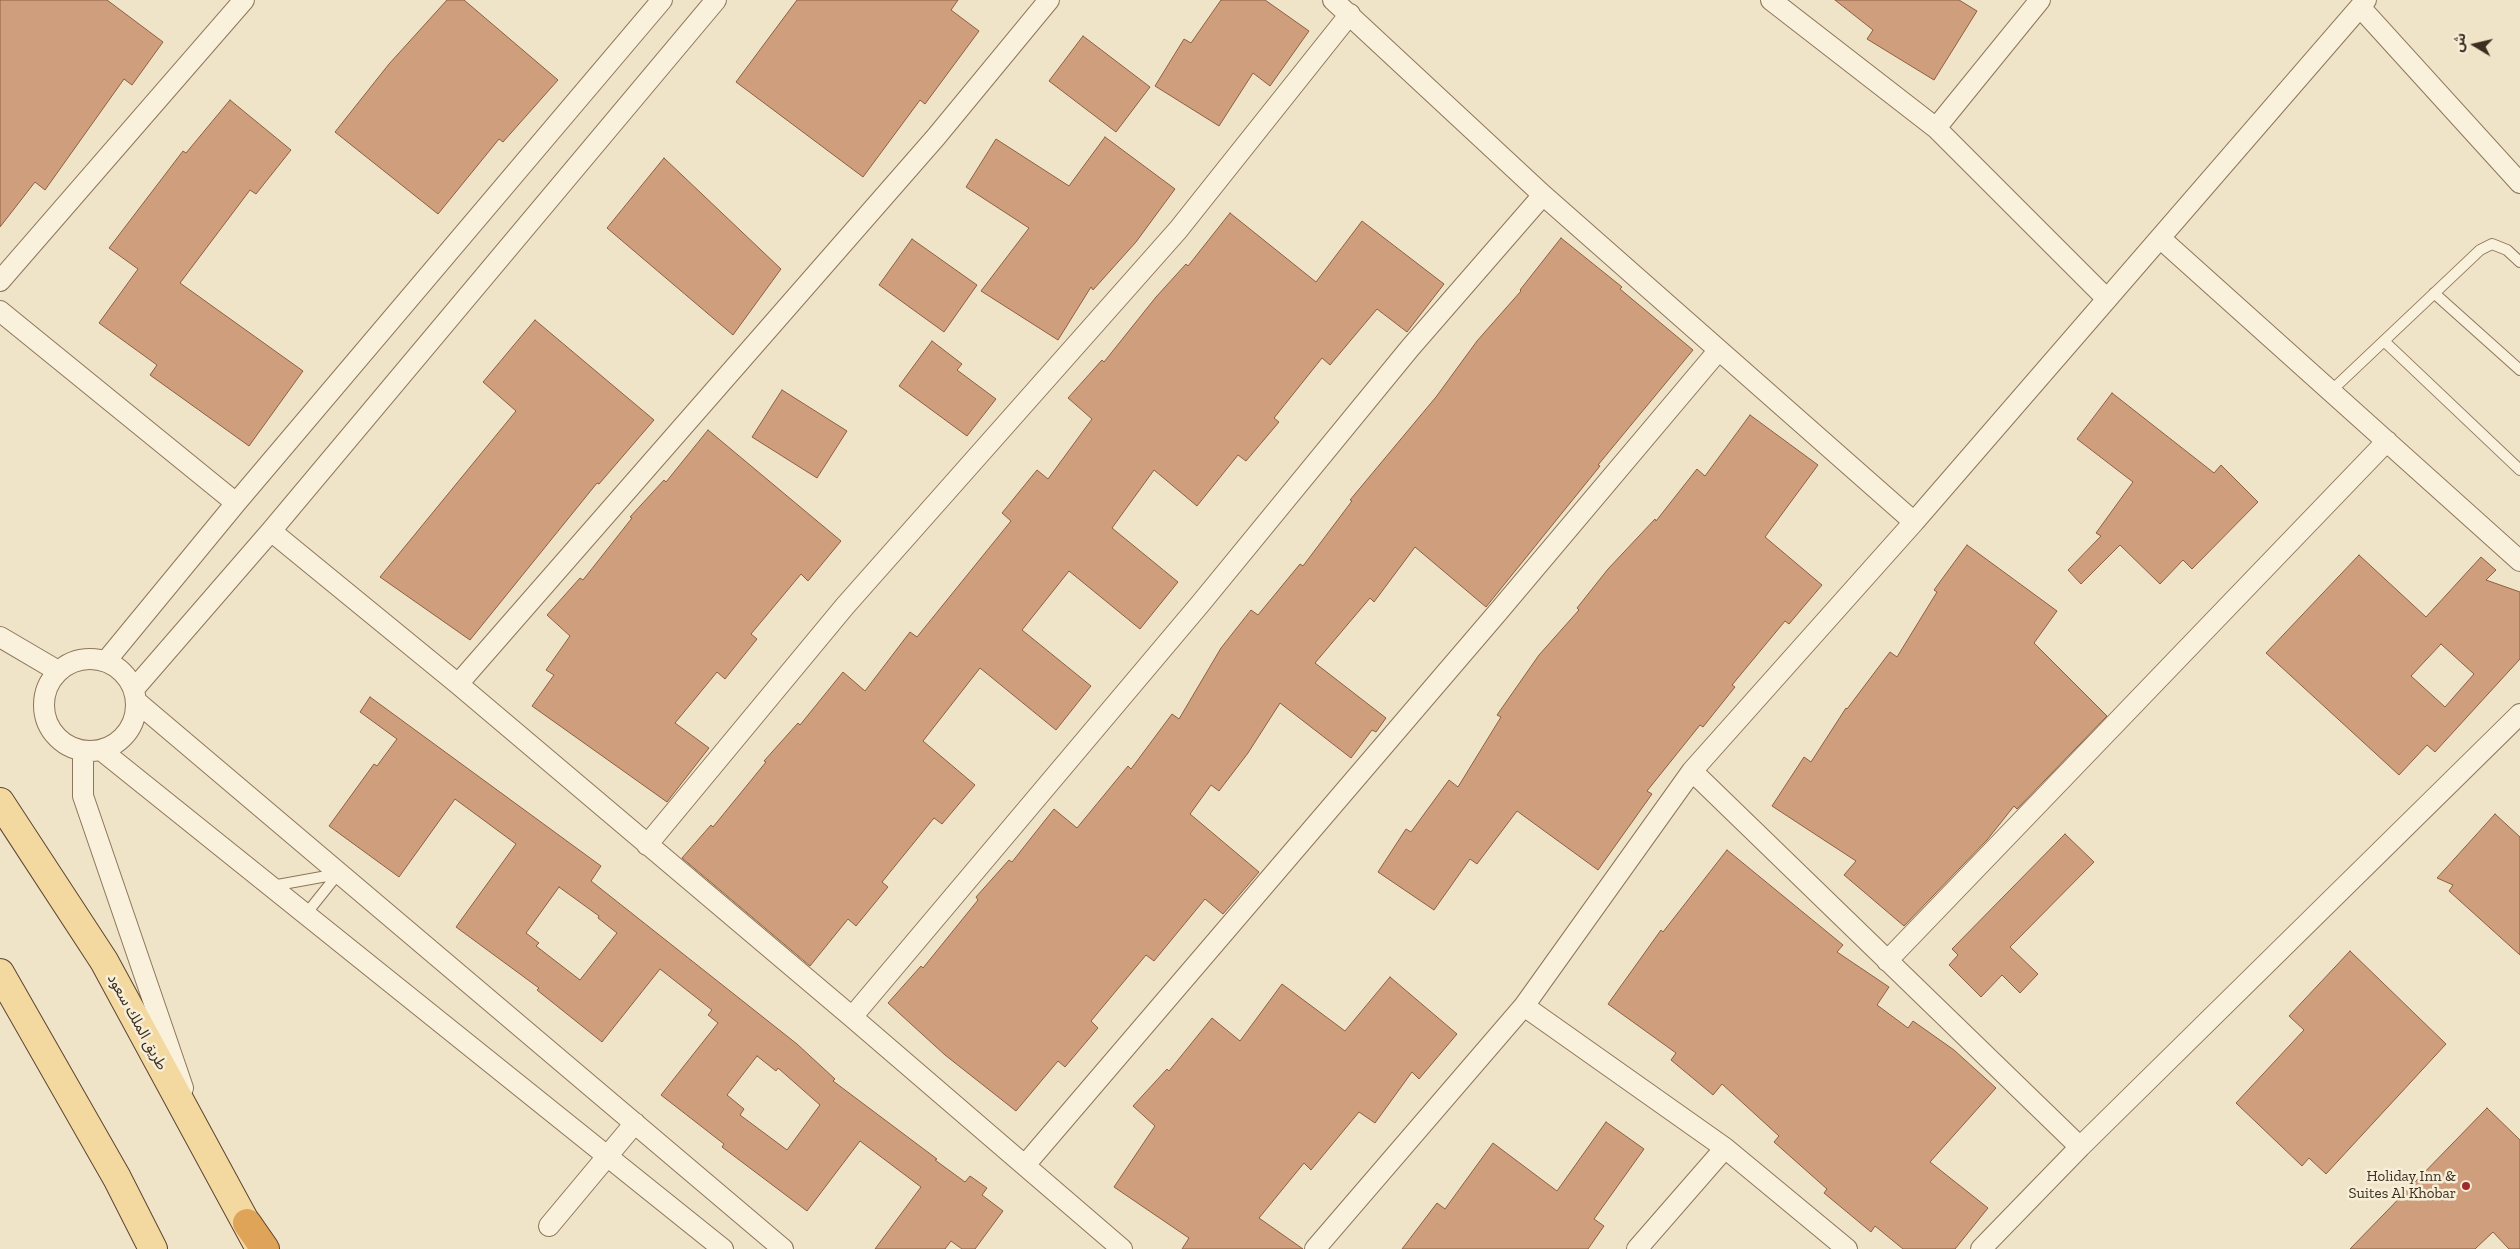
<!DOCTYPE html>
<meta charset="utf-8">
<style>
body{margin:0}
#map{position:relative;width:2520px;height:1249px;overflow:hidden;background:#f0e4c8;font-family:"Zilla Slab","Noto Sans Arabic",serif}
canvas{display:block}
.north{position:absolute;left:2450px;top:20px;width:50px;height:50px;-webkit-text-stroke:4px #f7eed8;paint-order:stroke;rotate:279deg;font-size:14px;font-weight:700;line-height:20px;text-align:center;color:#3d2e20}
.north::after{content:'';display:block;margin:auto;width:18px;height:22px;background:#3d2e20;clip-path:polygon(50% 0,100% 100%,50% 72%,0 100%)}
</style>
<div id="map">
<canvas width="2520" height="1249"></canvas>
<div class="north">ش</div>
</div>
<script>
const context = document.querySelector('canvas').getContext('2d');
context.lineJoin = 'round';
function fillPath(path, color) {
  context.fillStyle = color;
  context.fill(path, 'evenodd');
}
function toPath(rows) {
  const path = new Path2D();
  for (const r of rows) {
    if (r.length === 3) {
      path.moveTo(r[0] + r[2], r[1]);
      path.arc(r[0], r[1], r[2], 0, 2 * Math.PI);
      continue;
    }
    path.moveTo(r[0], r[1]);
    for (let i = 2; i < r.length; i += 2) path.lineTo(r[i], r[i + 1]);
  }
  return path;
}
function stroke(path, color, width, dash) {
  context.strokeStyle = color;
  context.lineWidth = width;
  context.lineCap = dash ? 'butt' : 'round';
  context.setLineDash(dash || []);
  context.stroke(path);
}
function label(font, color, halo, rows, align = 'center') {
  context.font = font + ' "Zilla Slab","Noto Sans Arabic",serif';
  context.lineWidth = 5;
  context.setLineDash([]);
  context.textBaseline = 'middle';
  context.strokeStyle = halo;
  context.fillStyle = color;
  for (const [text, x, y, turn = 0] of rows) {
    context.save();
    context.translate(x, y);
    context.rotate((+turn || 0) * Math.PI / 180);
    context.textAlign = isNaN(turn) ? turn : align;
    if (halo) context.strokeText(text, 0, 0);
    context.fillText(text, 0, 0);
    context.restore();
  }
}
const building = toPath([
 [0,0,107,0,163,42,132,85,124,79,45,190,35,182,0,227,0,0],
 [447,0,464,0,558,80,503,142,499,139,438,214,335,132,389,64,447,0],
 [797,0,958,0,951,10,979,31,925,104,920,100,863,177,736,82,797,0],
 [1221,0,1265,0,1309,31,1270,86,1253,73,1219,126,1155,86,1184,39,1191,43,1221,0],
 [1835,0,1959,0,1977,11,1934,80,1867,39,1873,30,1835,0],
 [1083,36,1150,87,1116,132,1049,81,1083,36],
 [230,100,291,150,256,194,250,190,180,283,303,371,249,446,150,375,157,365,99,323,138,269,109,248,183,151,186,153,230,100],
 [1105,137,1175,189,1136,242,1093,290,1091,287,1058,340,981,291,1029,228,966,187,996,139,1069,186,1105,137],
 [664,158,781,269,733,335,607,228,664,158],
 [1230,213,1316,282,1362,221,1444,284,1407,332,1377,309,1330,365,1322,358,1274,418,1279,422,1246,461,1238,455,1197,506,1154,470,1112,528,1178,582,1140,629,1069,571,1022,630,1091,686,1056,730,980,668,923,741,975,785,942,824,934,818,882,882,888,887,856,926,848,919,810,966,682,858,711,825,713,827,766,762,764,761,798,723,800,725,843,672,865,691,910,632,917,637,1011,521,1002,513,1037,470,1048,479,1092,419,1068,398,1102,360,1104,362,1156,297,1186,264,1188,266,1230,213],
 [1561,238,1622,287,1620,289,1693,350,1598,465,1600,466,1486,607,1415,547,1374,602,1370,598,1315,663,1386,718,1376,732,1372,730,1351,758,1280,703,1248,753,1219,791,1211,785,1190,814,1259,872,1223,914,1205,899,1154,961,1146,955,1091,1021,1098,1028,1065,1067,1058,1061,1016,1111,945,1055,888,1003,921,966,923,968,978,900,976,897,1009,860,1012,862,1054,809,1077,828,1128,766,1131,769,1172,714,1179,719,1221,648,1251,610,1258,615,1300,564,1303,566,1352,501,1350,500,1436,397,1477,341,1521,291,1520,290,1561,238],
 [912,239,977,285,944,332,879,285,912,239],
 [535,320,654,420,599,484,597,483,470,640,380,577,516,411,483,382,535,320],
 [932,341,962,364,957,370,996,399,967,436,899,386,932,341],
 [782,390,847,431,817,478,752,437,782,390],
 [2112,393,2214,473,2221,465,2258,502,2192,569,2183,560,2160,584,2120,545,2081,584,2068,570,2101,536,2096,533,2133,482,2077,439,2112,393],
 [1750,415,1818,465,1765,537,1822,585,1789,624,1785,621,1732,685,1735,687,1703,727,1700,725,1647,791,1652,794,1598,870,1517,811,1477,864,1470,859,1434,910,1378,872,1406,829,1411,832,1449,780,1458,787,1501,717,1497,715,1539,655,1579,610,1577,608,1608,569,1655,519,1656,521,1697,469,1705,476,1750,415],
 [708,430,841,541,808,581,801,574,751,634,757,639,725,679,717,672,675,723,709,748,667,802,532,706,554,675,546,670,570,636,547,615,580,578,583,580,632,518,630,517,664,480,666,482,708,430],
 [1967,545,2057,611,2034,643,2107,716,2017,809,2014,806,1987,840,1904,926,1844,875,1856,861,1772,806,1804,757,1811,762,1846,708,1847,709,1890,652,1897,657,1937,592,1934,590,1967,545],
 [2359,555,2426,617,2481,557,2496,570,2486,580,2520,592,2520,659,2435,752,2427,745,2399,775,2266,653,2359,555],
 [2441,644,2474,674,2445,707,2411,676,2441,644],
 [370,697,601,866,591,881,797,1044,835,1079,833,1081,937,1159,935,1160,965,1182,970,1176,987,1188,982,1195,1003,1211,975,1249,962,1249,951,1241,945,1249,875,1249,921,1187,860,1141,807,1211,722,1147,724,1144,661,1095,718,1023,708,1015,712,1010,660,969,602,1042,537,990,539,988,456,927,516,844,455,799,399,877,329,826,374,764,377,766,397,739,360,712,370,697],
 [559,887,599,916,598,918,617,933,580,980,536,946,539,943,526,933,559,887],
 [757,1056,776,1071,778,1068,820,1105,787,1150,740,1115,744,1109,727,1095,757,1056],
 [2495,814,2520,837,2520,955,2449,891,2453,885,2437,878,2495,814],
 [2065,834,2094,862,2010,947,2038,974,2020,993,2002,975,1981,997,1949,965,1958,955,1952,949,2065,834],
 [1727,850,1843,945,1837,952,1889,987,1877,1005,1908,1028,1913,1021,1954,1050,1996,1088,1930,1162,1988,1208,1955,1249,1903,1249,1875,1226,1871,1232,1824,1193,1827,1189,1774,1142,1779,1136,1722,1084,1713,1095,1671,1060,1676,1053,1608,1004,1661,930,1663,932,1727,850],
 [2350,951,2446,1044,2326,1174,2309,1158,2302,1166,2236,1103,2304,1030,2289,1016,2350,951],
 [1390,977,1457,1034,1419,1079,1412,1072,1375,1123,1359,1112,1311,1170,1304,1163,1259,1218,1303,1249,1182,1249,1189,1238,1114,1187,1155,1126,1133,1106,1167,1069,1169,1071,1212,1018,1240,1041,1282,984,1345,1031,1390,977],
 [2487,1108,2520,1140,2520,1249,2509,1249,2493,1232,2475,1249,2350,1249,2487,1108],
 [1606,1122,1644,1149,1594,1219,1604,1226,1588,1249,1402,1249,1437,1203,1445,1209,1493,1143,1557,1191,1606,1122]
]);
fillPath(building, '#cf9f7d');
stroke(building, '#8d5f41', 1);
const lane = toPath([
 [2434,293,2520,370],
 [2384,341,2520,470],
 [2331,391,2480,250,2492,244,2507,250,2520,262],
 [272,886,338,874,306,914]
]);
const street = toPath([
 [1333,0,1543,195,1914,522,2366,0],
 [1771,0,1936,128,2107,299],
 [2360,7,2520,183],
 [1936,128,2040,0],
 [2160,238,2520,561],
 [0,281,244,0],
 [0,311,236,503],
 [271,531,458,684,852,1017,1122,1249],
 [0,637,58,671],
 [90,705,46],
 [106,661,236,503,662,0],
 [458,684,936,137,1049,0],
 [134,689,271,531,716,0],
 [137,702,783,1249],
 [101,750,723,1249],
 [83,751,83,796,183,1088],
 [1692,771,2080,1147],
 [647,845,845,606,1178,230,1350,14],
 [1887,961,2387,441],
 [1524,1006,1725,1148,1847,1249],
 [852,1017,1201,603,1410,348,1543,195],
 [1025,1165,1498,612,1718,351],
 [549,1226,635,1123],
 [1315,1249,1524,1006,1692,771,1914,522],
 [1637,1249,1725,1148],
 [1981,1249,2080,1147,2520,714]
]);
const primary = toPath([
 [0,802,104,961,258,1245],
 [0,973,117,1178,153,1249]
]);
const highway = toPath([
 [247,1223,265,1249]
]);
stroke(lane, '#8d765c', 12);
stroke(street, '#8d765c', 22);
stroke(primary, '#5b4430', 30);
stroke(highway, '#5b4430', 30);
stroke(lane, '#faf1dc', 10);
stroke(street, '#faf1dc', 20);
stroke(primary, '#f3d9a0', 28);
stroke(highway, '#e0a458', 28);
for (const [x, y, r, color] of [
 [2466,1186,5,"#9e2a2b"]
]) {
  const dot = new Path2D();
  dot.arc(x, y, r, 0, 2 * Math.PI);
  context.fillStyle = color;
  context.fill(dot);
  stroke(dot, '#f7eed8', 2);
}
label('15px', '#3d2e20', '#f7eed8', [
 ["طريق الملك سعود",137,1022,61]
]);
label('15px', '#3d2e20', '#f7eed8', [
 ["Holiday Inn &",2456,1177],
 ["Suites Al Khobar",2456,1194]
], 'right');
</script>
